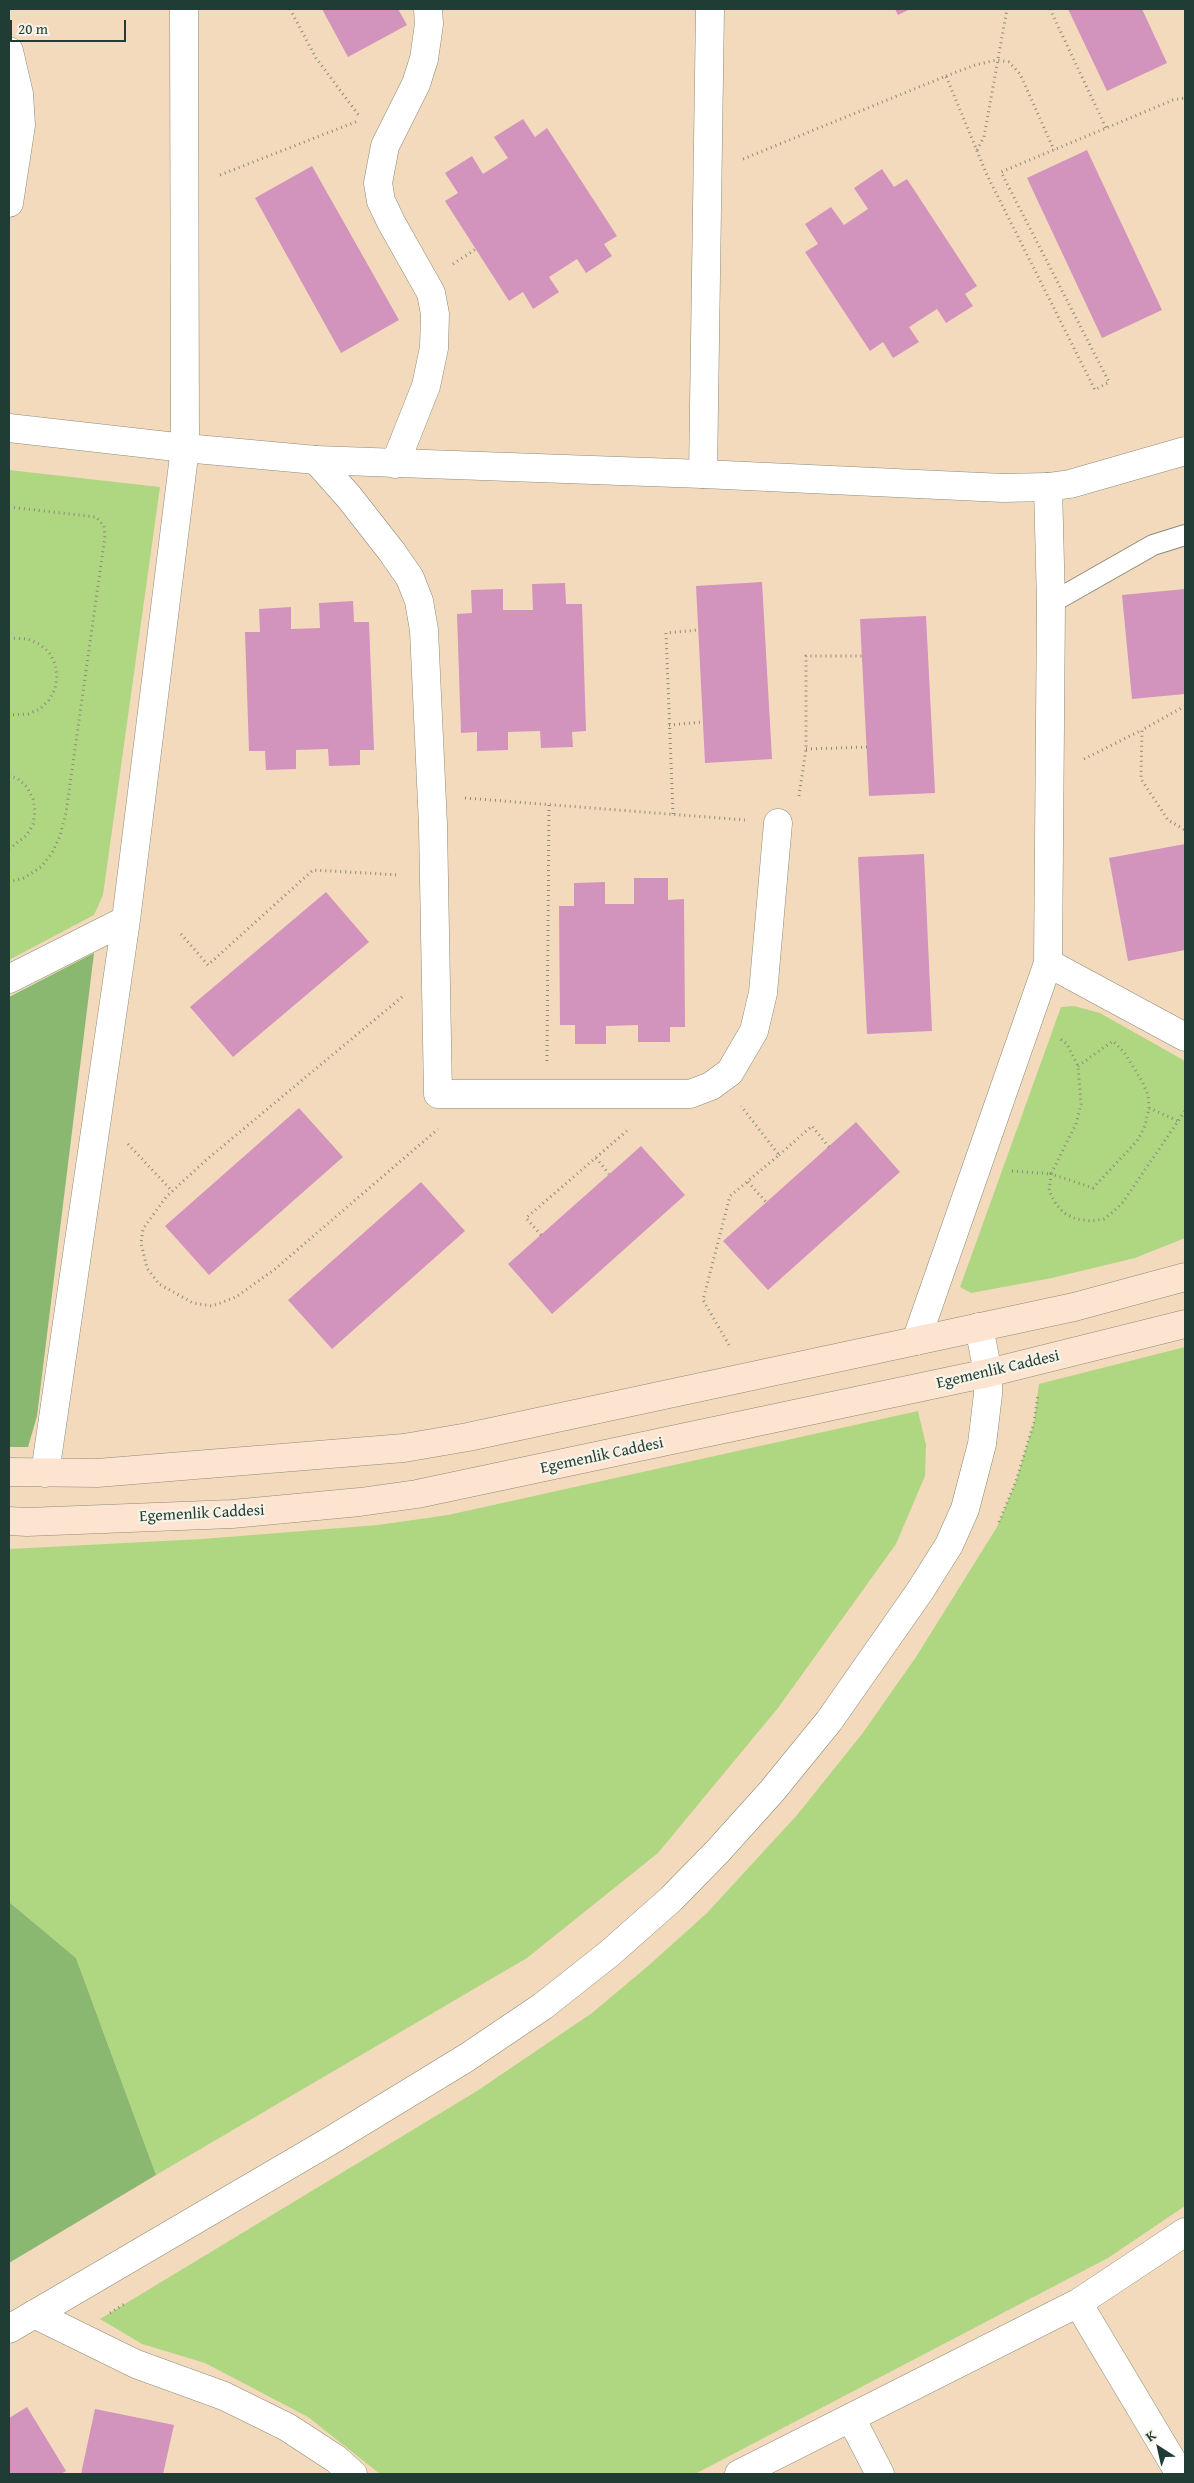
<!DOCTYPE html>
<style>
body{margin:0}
#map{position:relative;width:1194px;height:2483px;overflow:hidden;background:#f4dabd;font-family:"Gentium Book Plus",serif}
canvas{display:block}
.frame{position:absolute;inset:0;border:10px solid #1f3d34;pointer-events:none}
.north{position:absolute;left:1134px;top:2423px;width:50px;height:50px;-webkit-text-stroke:4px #f7f3e8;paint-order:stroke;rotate:325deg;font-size:14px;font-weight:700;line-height:20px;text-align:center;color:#1f3d34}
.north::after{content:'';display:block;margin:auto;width:18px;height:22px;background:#1f3d34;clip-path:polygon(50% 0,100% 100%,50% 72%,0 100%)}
.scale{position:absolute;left:10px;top:20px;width:116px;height:22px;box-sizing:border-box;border:2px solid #1f3d34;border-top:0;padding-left:6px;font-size:15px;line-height:18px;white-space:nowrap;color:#1f3d34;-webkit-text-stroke:4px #f7f3e8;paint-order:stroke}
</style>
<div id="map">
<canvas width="1194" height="2483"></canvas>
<div class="frame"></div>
<div class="north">K</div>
<div class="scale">20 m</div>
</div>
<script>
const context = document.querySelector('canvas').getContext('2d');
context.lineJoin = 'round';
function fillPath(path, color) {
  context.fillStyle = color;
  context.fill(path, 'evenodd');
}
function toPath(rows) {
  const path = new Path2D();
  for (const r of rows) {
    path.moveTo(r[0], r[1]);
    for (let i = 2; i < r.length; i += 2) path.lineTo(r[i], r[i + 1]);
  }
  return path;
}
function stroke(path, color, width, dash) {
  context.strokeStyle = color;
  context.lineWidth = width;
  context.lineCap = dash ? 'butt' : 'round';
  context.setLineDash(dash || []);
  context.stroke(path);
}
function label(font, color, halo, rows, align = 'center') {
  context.font = font + ' "Gentium Book Plus",serif';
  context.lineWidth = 4.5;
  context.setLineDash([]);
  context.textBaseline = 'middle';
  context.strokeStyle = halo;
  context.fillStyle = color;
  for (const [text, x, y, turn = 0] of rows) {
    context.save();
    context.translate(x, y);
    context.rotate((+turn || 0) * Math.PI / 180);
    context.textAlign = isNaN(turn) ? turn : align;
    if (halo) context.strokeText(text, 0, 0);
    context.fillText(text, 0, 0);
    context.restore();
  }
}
fillPath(toPath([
 [9,470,160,487,103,895,94,915,9,960],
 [1074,1006,1100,1013,1185,1061,1185,1238,1135,1258,1052,1278,971,1293,960,1287,1061,1007],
 [1185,1347,1185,2206,1108,2258,695,2474,380,2474,308,2417,205,2363,142,2344,100,2319,477,2091,592,2013,648,1966,707,1913,797,1815,862,1734,916,1657,997,1527,1016,1481,1034,1422,1039,1384],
 [918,1411,926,1445,925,1476,896,1544,778,1708,658,1853,527,1958,156,2175,76,1958,9,1902,9,1549,202,1539,378,1525,448,1515]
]), '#afd782');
fillPath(toPath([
 [94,953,37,1416,28,1447,9,1447,9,997],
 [9,1902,76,1958,156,2175,9,2263]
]), '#8bb870');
fillPath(toPath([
 [322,9,398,9,407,25,348,57],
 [895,9,910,9,898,15],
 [1068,9,1142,9,1167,63,1107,91],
 [523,119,535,137,547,128,617,236,604,244,612,256,586,273,577,259,549,277,559,292,533,309,523,292,509,301,445,201,458,193,445,173,472,156,483,174,508,158,494,137],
 [1087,150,1162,310,1102,338,1027,178],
 [312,166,399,320,341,353,255,198],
 [882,169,894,187,907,179,977,286,965,294,973,306,946,323,937,309,909,327,919,342,893,358,883,342,870,351,805,252,818,244,805,224,831,207,844,225,868,209,854,188],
 [762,582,772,759,705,763,696,586],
 [565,583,566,604,582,604,586,731,572,732,573,747,541,748,540,731,508,732,508,750,477,751,477,732,461,733,457,614,472,613,471,590,503,589,503,610,533,610,532,584],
 [1185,589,1185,694,1132,699,1122,595],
 [353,601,354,622,369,622,374,750,360,750,360,765,329,766,328,749,296,750,296,769,266,770,265,751,249,751,245,632,260,632,259,609,291,607,291,629,320,628,319,603],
 [926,616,935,793,869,796,860,619],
 [1185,844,1185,950,1128,961,1109,858],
 [924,854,932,1031,867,1034,858,857],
 [634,878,668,878,668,900,684,899,685,1027,670,1027,670,1042,638,1042,638,1025,606,1026,606,1044,575,1044,575,1025,560,1025,559,906,574,906,574,883,605,882,605,904,634,904],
 [326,892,369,942,233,1057,190,1007],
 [299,1108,343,1157,209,1275,165,1226],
 [856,1122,900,1172,768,1290,723,1241],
 [641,1146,685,1195,552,1314,508,1264],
 [421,1182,465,1231,332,1349,288,1300],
 [27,2407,66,2471,61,2474,9,2474,9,2418],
 [95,2409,174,2425,163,2474,81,2474]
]), '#d293bd');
const service = toPath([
 [1051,603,1153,545,1185,535]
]);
const minor = toPath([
 [9,51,19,94,21,125,9,203],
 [316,460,349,497,392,552,410,578,419,601,424,630,433,825,438,1094,690,1094,711,1086,730,1072,754,1031,763,993,778,823],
 [395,464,426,386,434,348,435,314,431,293,391,222,381,201,378,183,385,146,416,84,424,59,429,24,428,9],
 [703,474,710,9],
 [1048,963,1185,1037],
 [9,979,126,920],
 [916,1341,1048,963,1051,603,1048,487],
 [45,1473,126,920,185,448,184,9],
 [1078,2303,1180,2474],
 [34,2314,136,2364,224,2396,287,2427,336,2459,353,2474],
 [9,2329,330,2141,466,2058,543,2006,610,1953,671,1899,718,1851,772,1791,829,1721,920,1591,949,1545,965,1509,982,1444,988,1394,988,1373,979,1327],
 [851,2418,880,2474],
 [739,2474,1078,2303,1185,2232]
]);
const tertiary = toPath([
 [9,428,185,448,316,460,703,474,1003,488,1048,487,1070,484,1185,451]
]);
const secondary = toPath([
 [9,1472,97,1473,404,1448,468,1437,1074,1307,1185,1277],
 [9,1521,27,1522,232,1514,360,1502,417,1494,988,1373,1185,1324]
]);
stroke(service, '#8a8c78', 22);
stroke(minor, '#8a8c78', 29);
stroke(tertiary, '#8a8c78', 29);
stroke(secondary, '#8a8c78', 29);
stroke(toPath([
 [290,9,316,58,360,117],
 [1050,9,1106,128],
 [946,76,975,65,996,60,1009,62,1020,74,1054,150],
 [977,150,984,137,1007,9],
 [743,159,946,76,987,175,1095,390,1109,382,1001,172,1173,100,1185,98],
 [220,175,358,121],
 [453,264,476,249],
 [9,507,96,517,104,526,105,536,66,813,60,836,52,853,41,867,24,878,9,882],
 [9,638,28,639,39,644,49,652,55,664,57,676,55,689,49,700,40,709,28,714,9,715],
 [1185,706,1142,730,1141,779,1168,820,1185,830],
 [669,725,703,722],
 [806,749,867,747],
 [1084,759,1142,730],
 [9,775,18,779,27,787,33,799,35,811,33,824,27,835,9,849],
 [799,796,806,749,806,656,862,656],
 [465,798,745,820],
 [673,814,666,633,698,630],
 [181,934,208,965,313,870,400,875],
 [402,997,205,1161,166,1197,143,1229,141,1243,147,1268,159,1284,193,1303,212,1306,236,1297,275,1269,438,1129],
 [547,1061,549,804],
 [1078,1066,1113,1041,1124,1052,1142,1081,1148,1095,1149,1108,1145,1126,1137,1141,1093,1188,1051,1174,1049,1191,1056,1204,1064,1213,1076,1219,1091,1221,1104,1219,1113,1212,1123,1202,1185,1111],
 [1149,1108,1178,1121],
 [128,1144,172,1191],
 [779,1155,812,1126,829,1147],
 [596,1158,609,1174],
 [1012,1171,1051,1174,1076,1124,1081,1104,1078,1066,1067,1044,1059,1038],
 [748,1182,766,1202],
 [541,1235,526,1218,629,1129],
 [729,1345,703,1300,730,1196,779,1155,741,1106],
 [999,1522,1016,1481,1034,1422,1038,1395],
 [110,2313,126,2303]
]), '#8a8c78', 3, [1, 4]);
stroke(service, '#fff', 20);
stroke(minor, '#fff', 28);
stroke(tertiary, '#fff', 28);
stroke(secondary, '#fde4d0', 28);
label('16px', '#1f3d34', '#f7f3e8', [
 ["Egemenlik Caddesi",998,1370,-13],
 ["Egemenlik Caddesi",602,1456,-12],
 ["Egemenlik Caddesi",202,1514,-3]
]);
</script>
